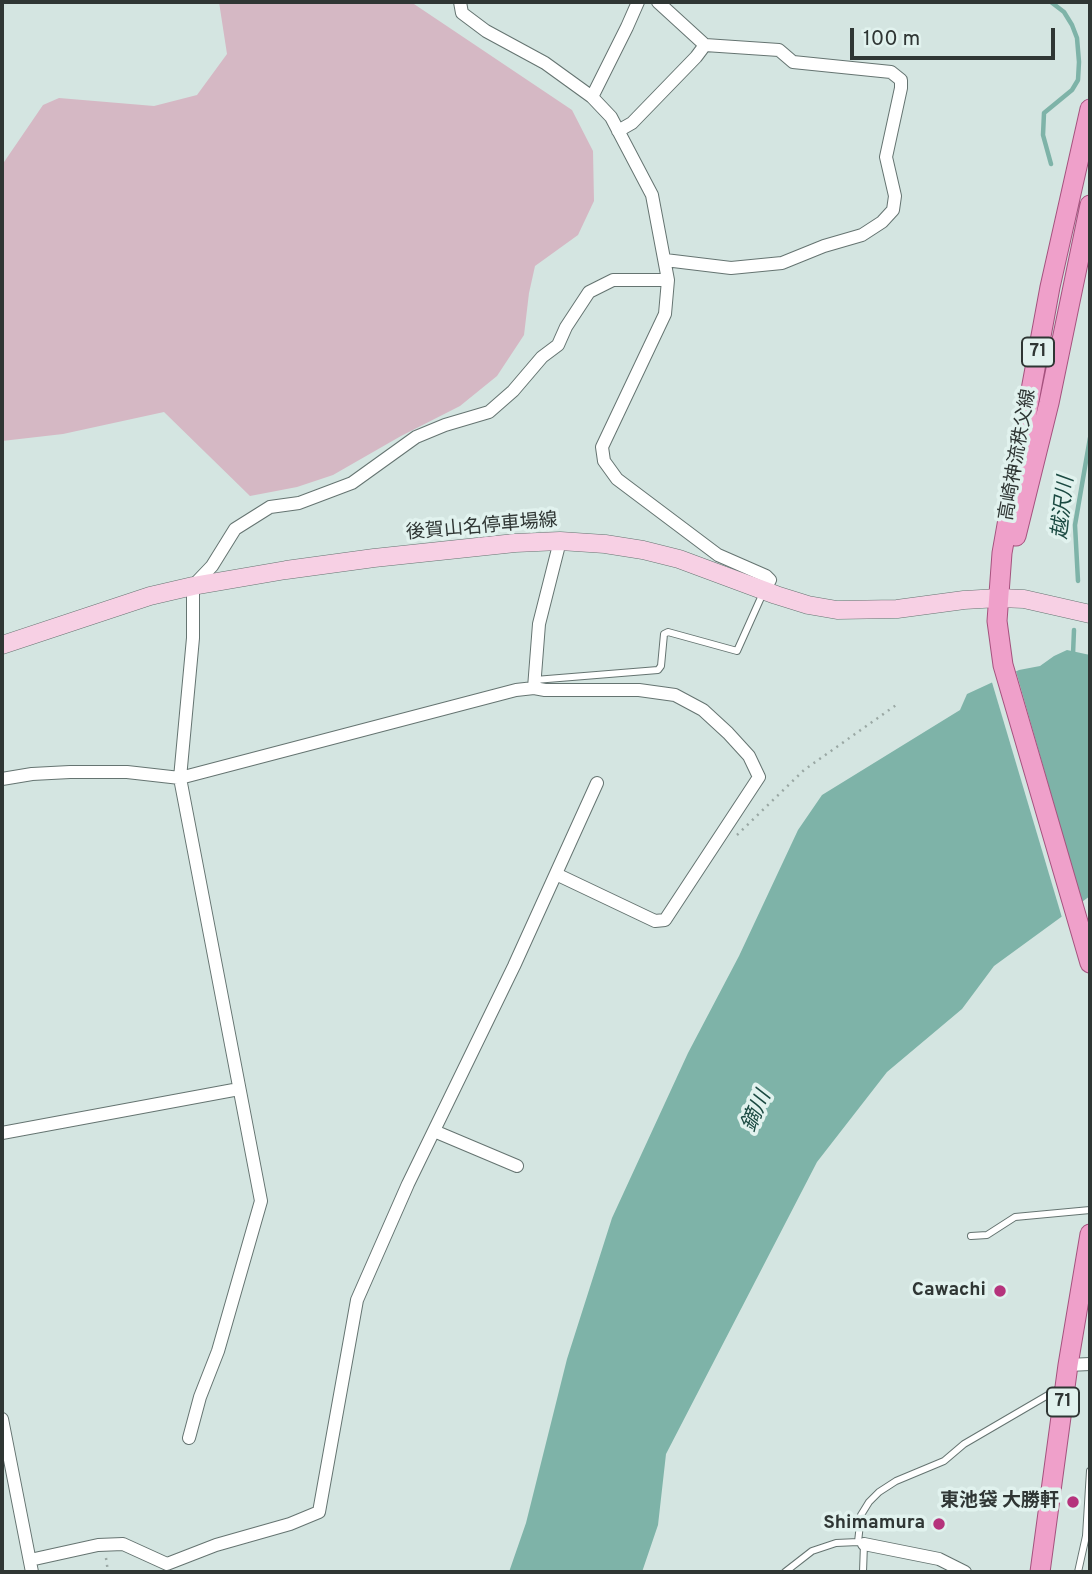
<!DOCTYPE html>
<meta charset="utf-8">
<style>
body{margin:0}
#map{position:relative;width:1092px;height:1574px;overflow:hidden;background:#d4e5e1;font-family:Overpass,sans-serif}
canvas{display:block}
.frame{position:absolute;inset:0;border:4px solid #2f3634;pointer-events:none}
.scale{position:absolute;left:850px;top:28px;width:205px;height:32px;box-sizing:border-box;border:4px solid #2f3634;border-top:0;padding-left:9px;font-size:21px;line-height:24px;white-space:nowrap;color:#2f3634;-webkit-text-stroke:5px #e1f2ee;paint-order:stroke}
</style>
<div id="map">
<canvas width="1092" height="1574"></canvas>
<div class="frame"></div>
<div class="scale">100 m</div>
</div>
<script>
const context = document.querySelector('canvas').getContext('2d');
context.lineJoin = 'round';
function fillPath(path, color) {
  context.fillStyle = color;
  context.fill(path, 'evenodd');
}
function toPath(rows) {
  const path = new Path2D();
  for (const r of rows) {
    path.moveTo(r[0], r[1]);
    for (let i = 2; i < r.length; i += 2) path.lineTo(r[i], r[i + 1]);
  }
  return path;
}
function stroke(path, color, width, dash) {
  context.strokeStyle = color;
  context.lineWidth = width;
  context.lineCap = dash ? 'butt' : 'round';
  context.setLineDash(dash || []);
  context.stroke(path);
}
function label(font, color, halo, rows, align = 'center') {
  context.font = font + ' Overpass,"Noto Sans JP",sans-serif';
  context.lineWidth = 7;
  context.setLineDash([]);
  context.textBaseline = 'middle';
  context.strokeStyle = halo;
  context.fillStyle = color;
  for (const [text, x, y, turn = 0] of rows) {
    context.save();
    context.translate(x, y);
    context.rotate((+turn || 0) * Math.PI / 180);
    context.textAlign = isNaN(turn) ? turn : align;
    if (halo) context.strokeText(text, 0, 0);
    context.fillText(text, 0, 0);
    context.restore();
  }
}
fillPath(toPath([
 [219,2,411,2,572,110,593,151,594,201,578,235,535,266,529,293,524,335,497,376,460,406,401,436,333,475,297,487,250,496,164,412,63,434,2,441,2,165,43,105,59,98,154,106,197,95,227,54]
]), '#d5b8c4');
fillPath(toPath([
 [1067,650,1090,655,1090,896,994,966,962,1009,887,1072,817,1162,666,1454,658,1525,642,1572,509,1572,526,1523,567,1359,612,1218,688,1053,739,956,798,830,822,795,960,710,967,694,1019,670,1040,666,1054,656]
]), '#7eb3a8');
fillPath(toPath([
 [1015,668,1083,906,1063,921,991,679]
]), '#d4e5e1');
stroke(toPath([
 [1051,164,1043,135,1044,113,1072,90,1078,80,1079,62,1077,38,1072,25,1064,12,1051,2],
 [1078,581,1075,525,1090,438],
 [1073,654,1074,630]
]), '#7eb3a8', 4.5);
const service = toPath([
 [535,680,658,670,661,666,664,634,668,632,737,651,763,593],
 [971,1236,987,1235,1015,1217,1090,1210],
 [858,1542,861,1515,869,1502,879,1492,896,1481,944,1461,964,1444,1060,1388],
 [785,1572,812,1551,836,1543,858,1542,864,1544,863,1572],
 [1078,1572,1086,1536,1090,1471]
]);
const minor = toPath([
 [460,2,462,13,486,31,545,63,592,97,611,117,652,195,668,280,665,314,602,447,604,461,617,479,718,555,766,576,770,580,764,591],
 [658,2,705,45,779,50,793,62,891,72,901,80,901,88,886,157,895,196,893,210,882,222,862,235,824,246,782,263,731,268,665,260],
 [592,97,627,27,638,2],
 [618,131,632,123,696,57,705,45],
 [534,688,539,624,560,541],
 [2,779,32,774,70,772,127,772,180,778,516,690,534,688,545,690,639,690,675,695,703,710,728,733,749,756,759,777,665,920,655,921,556,874],
 [434,1131,517,1166],
 [2,1133,239,1089],
 [1068,1365,1090,1364],
 [2,1419,32,1572],
 [189,1438,200,1397,218,1351,261,1201,180,778,193,638,193,586,212,566,235,529,270,507,299,503,352,483,416,437,445,425,489,412,513,391,542,357,558,345,566,327,589,292,613,280,668,280],
 [864,1544,939,1559,965,1572],
 [30,1560,98,1545,123,1544,167,1564,216,1545,290,1524,319,1512,357,1300,408,1184,514,966,597,783]
]);
const secondary = toPath([
 [2,645,150,596,193,586,286,570,374,558,515,543,560,541,605,544,643,550,679,559,776,595,808,605,837,610,897,609,964,600,999,598,1024,599,1090,614]
]);
const primary = toPath([
 [1090,109,1050,287,1029,401,1002,553,997,621,1003,665,1090,963],
 [1016,536,1049,403,1090,205],
 [1040,1572,1068,1365,1090,1234]
]);
stroke(service, '#657471', 8);
stroke(minor, '#657471', 14);
stroke(secondary, '#657471', 19);
stroke(primary, '#a5527e', 21);
stroke(toPath([
 [737,835,804,770,899,703],
 [106,1558,108,1572]
]), '#9aa8a4', 2.5, [2, 5]);
stroke(service, '#fff', 6);
stroke(minor, '#fff', 12);
stroke(secondary, '#f7d0e4', 18);
stroke(primary, '#efa0ca', 19);
for (const [x, y, r, color] of [
 [1000,1291,7,"#b5337c"],
 [1073,1502,7,"#b5337c"],
 [939,1524,7,"#b5337c"]
]) {
  const dot = new Path2D();
  dot.arc(x, y, r, 0, 2 * Math.PI);
  context.fillStyle = color;
  context.fill(dot);
  stroke(dot, '#e1f2ee', 2.5);
}
for (const [x, y, w] of [
 [1038,352,32],
 [1063,1402,32]
]) {
  const box = new Path2D();
  box.roundRect(x - w / 2, y - 14.5, w, 29, 5);
  context.fillStyle = '#e1f2ee';
  context.fill(box);
  stroke(box, '#2f3634', 2);
}
label('bold 18px', '#2f3634', null, [
 ["71",1038,352],
 ["71",1063,1402]
]);
label('19px', '#2f3634', '#e1f2ee', [
 ["高崎神流秩父線",1019,455,-80],
 ["後賀山名停車場線",482,528,-5]
]);
label('bold 19px', '#2f3634', '#e1f2ee', [
 ["Cawachi",986,1291],
 ["東池袋 大勝軒",1059,1502],
 ["Shimamura",925,1524]
], 'right');
label('italic 21px', '#1b4a42', '#e1f2ee', [
 ["越沢川",1065,508,-84],
 ["鏑川",758,1112,-66]
]);
</script>
